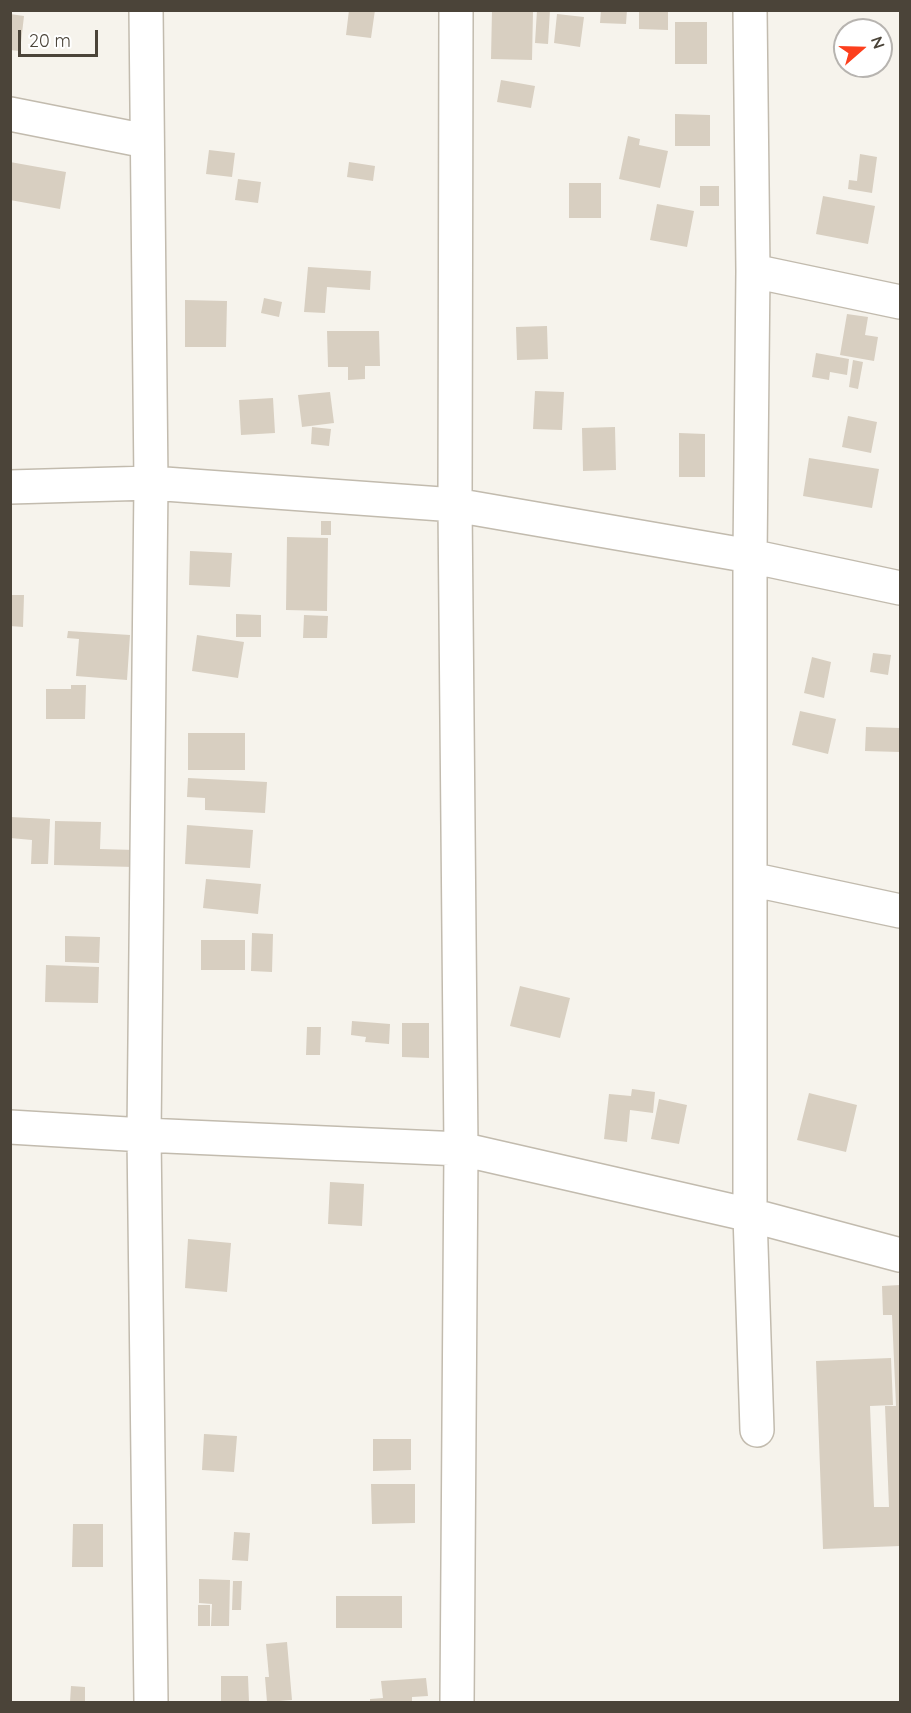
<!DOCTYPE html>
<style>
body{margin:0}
#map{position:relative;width:911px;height:1713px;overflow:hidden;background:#f6f3ec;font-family:Quicksand,sans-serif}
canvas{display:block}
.frame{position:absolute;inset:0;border:12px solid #4b4439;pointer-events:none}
.north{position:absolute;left:833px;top:18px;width:60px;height:60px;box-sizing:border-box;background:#fff;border:2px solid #b7b4b0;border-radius:50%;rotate:70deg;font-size:16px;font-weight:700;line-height:24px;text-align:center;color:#4b4439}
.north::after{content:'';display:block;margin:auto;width:21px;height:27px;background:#fc3f1d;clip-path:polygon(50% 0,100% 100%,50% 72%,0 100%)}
.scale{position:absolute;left:18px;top:30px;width:80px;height:27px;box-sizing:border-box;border:3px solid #4b4439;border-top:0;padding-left:8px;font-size:18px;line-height:21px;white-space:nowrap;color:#4b4439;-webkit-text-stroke:4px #fff;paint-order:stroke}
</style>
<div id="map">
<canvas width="911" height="1713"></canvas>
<div class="frame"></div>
<div class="north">N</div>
<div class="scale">20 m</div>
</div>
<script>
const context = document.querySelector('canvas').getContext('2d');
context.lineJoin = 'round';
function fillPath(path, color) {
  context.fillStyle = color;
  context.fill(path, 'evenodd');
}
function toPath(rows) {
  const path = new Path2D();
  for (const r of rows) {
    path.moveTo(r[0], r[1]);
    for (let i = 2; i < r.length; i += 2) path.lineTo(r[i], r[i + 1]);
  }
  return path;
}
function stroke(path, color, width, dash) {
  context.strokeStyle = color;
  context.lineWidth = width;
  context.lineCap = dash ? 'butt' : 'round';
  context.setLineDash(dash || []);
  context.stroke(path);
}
fillPath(toPath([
 [349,10,375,10,371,38,346,35],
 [492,10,533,11,532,60,491,59],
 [537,10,550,10,548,44,535,43],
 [601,10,627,10,626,24,600,23],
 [639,10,668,10,668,30,639,29],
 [10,14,24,16,20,51,10,50],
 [557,14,584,17,580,47,554,43],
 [675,22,707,22,707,64,675,64],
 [501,80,535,86,531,108,497,102],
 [675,114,710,115,710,146,675,146],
 [628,136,640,139,639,145,668,151,660,188,619,179],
 [209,150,235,153,232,177,206,174],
 [860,154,877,157,872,193,848,189,849,180,857,181],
 [10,162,66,172,60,209,10,200],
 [349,162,375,166,373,181,347,177],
 [238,179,261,182,258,203,235,200],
 [569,183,601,183,601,218,569,218],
 [700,186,719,186,719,206,700,206],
 [823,196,875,206,868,244,816,234],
 [657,204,694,211,687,247,650,240],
 [308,267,371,271,370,290,327,287,325,313,304,312],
 [264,298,282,302,279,317,261,313],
 [185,300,227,301,226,347,185,347],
 [847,314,868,317,865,335,878,337,874,361,840,355],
 [547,326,548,359,517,360,516,327],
 [327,331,379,331,380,366,365,366,365,379,348,380,348,367,328,367],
 [816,353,849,359,847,375,830,372,829,380,812,377],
 [853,360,863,362,858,389,849,387],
 [535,391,564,392,562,430,533,429],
 [330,392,334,423,302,427,298,395],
 [273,398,275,433,241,435,239,400],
 [848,416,877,422,871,453,842,447],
 [312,427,331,429,329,446,311,444],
 [615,427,616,470,583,471,582,428],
 [679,433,705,434,705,477,679,477],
 [809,458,879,469,872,508,803,496],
 [321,521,331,521,331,535,321,535],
 [287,537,328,538,327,611,286,610],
 [190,551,232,553,230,587,189,585],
 [10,595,24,595,23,627,10,626],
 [236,614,261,615,261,637,236,637],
 [304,615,328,616,327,638,303,638],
 [68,631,130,635,127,680,76,676,79,639,67,638],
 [197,635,244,642,238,678,192,671],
 [873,653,891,655,888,675,870,672],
 [812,657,831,662,824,698,804,693],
 [71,685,86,685,85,719,46,719,46,689,71,689],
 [800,711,836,719,828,754,792,745],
 [866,727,900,728,900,752,865,751],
 [188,733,245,733,245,770,188,770],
 [188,778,267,782,265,813,205,810,205,798,187,797],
 [10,817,50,819,48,864,31,864,32,840,10,838],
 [55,821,101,822,100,849,135,850,134,867,54,865],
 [187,825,253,830,250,868,185,864],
 [206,879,261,884,258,914,203,908],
 [252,933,273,934,272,972,251,971],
 [65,936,100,937,99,963,65,962],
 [201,940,245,940,245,970,201,970],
 [46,965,99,967,98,1003,45,1002],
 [520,986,570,998,560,1038,510,1026],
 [352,1021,390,1024,389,1044,365,1042,366,1037,351,1035],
 [402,1023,429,1023,429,1058,402,1057],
 [307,1027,321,1027,320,1055,306,1055],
 [632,1089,655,1092,653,1113,630,1110,627,1142,604,1139,609,1094,631,1096],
 [809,1093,857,1105,846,1152,797,1140],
 [659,1099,687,1105,679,1144,651,1139],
 [330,1182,364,1184,362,1226,328,1224],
 [188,1239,231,1243,227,1292,185,1288],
 [900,1285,900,1546,823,1549,816,1361,891,1358,893,1405,870,1406,874,1507,889,1507,885,1406,896,1406,892,1315,883,1315,882,1286],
 [204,1434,237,1436,234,1472,202,1470],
 [373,1439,411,1439,411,1470,373,1471],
 [371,1484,415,1484,415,1523,372,1524],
 [73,1524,103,1524,103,1567,72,1567],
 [234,1532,250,1533,248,1561,232,1560],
 [199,1579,230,1580,229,1626,211,1626,212,1604,199,1603],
 [233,1581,242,1581,241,1610,232,1610],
 [336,1596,402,1596,402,1628,336,1628],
 [198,1605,210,1605,210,1626,198,1626],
 [287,1642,292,1700,267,1702,265,1677,269,1677,266,1644],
 [221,1676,248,1676,249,1702,221,1702],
 [426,1678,428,1696,412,1697,412,1702,370,1702,370,1699,383,1698,381,1681],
 [71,1686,85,1687,85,1702,70,1702]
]), '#d8cfc1');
const minor = toPath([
 [146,10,151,483,144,1135,151,1702],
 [456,10,455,505,461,1149,457,1702],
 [750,10,753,271,750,556,750,1215,757,1430],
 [10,114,146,141],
 [753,271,900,302],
 [10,487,151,483,455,505,750,556,900,588],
 [750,879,900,911],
 [10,1127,144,1135,461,1149,750,1215,900,1255]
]);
stroke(minor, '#c2bbae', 36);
stroke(minor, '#fff', 33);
</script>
